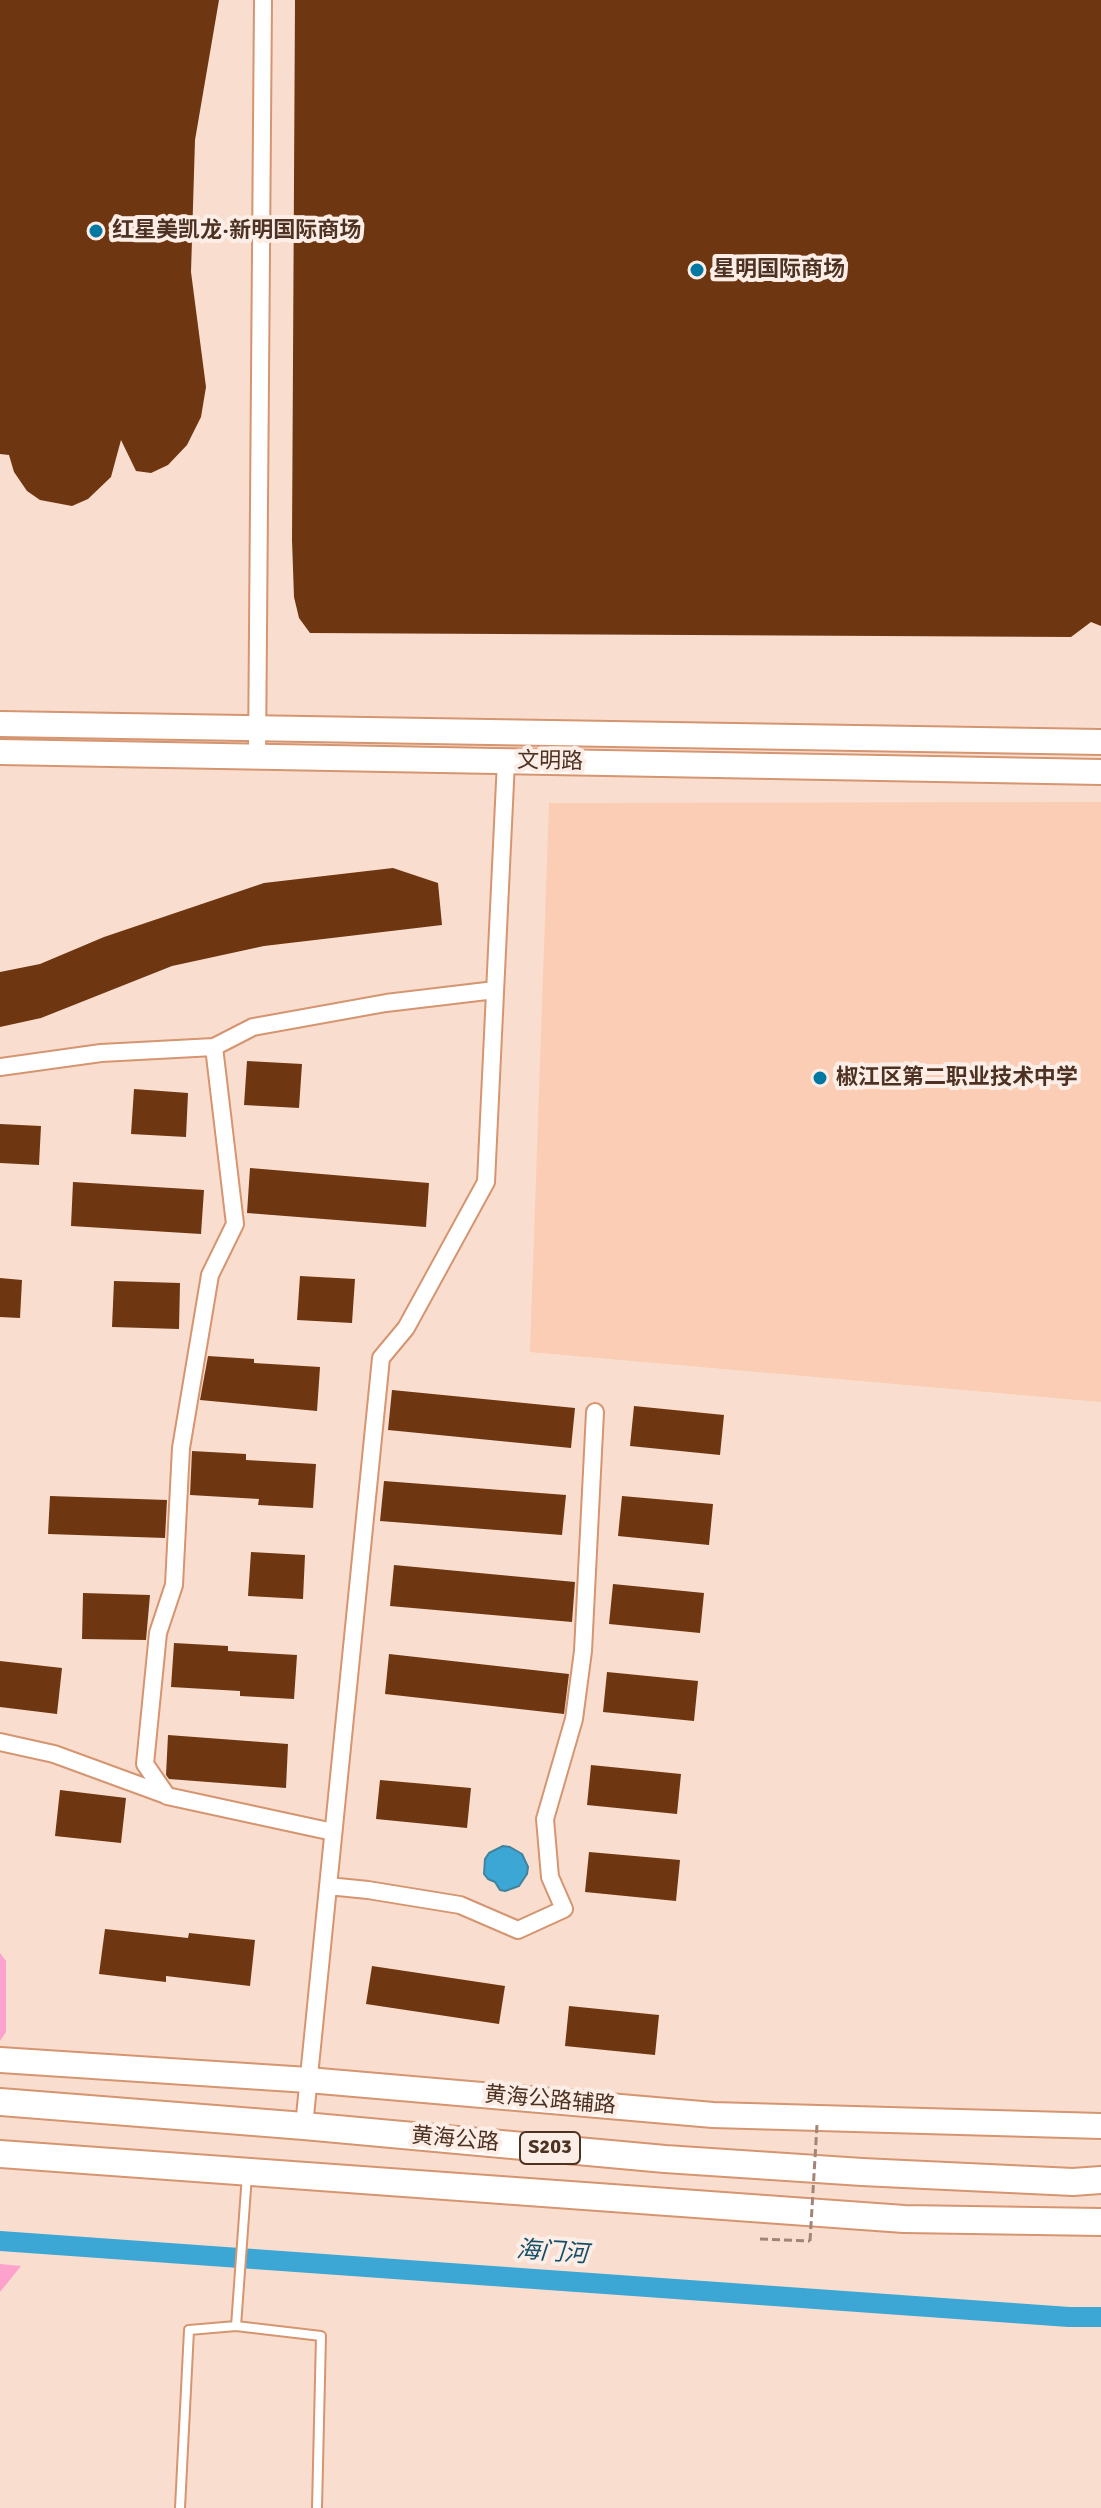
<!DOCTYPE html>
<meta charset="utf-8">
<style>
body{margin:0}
canvas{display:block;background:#f9ddce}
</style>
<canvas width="1101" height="2508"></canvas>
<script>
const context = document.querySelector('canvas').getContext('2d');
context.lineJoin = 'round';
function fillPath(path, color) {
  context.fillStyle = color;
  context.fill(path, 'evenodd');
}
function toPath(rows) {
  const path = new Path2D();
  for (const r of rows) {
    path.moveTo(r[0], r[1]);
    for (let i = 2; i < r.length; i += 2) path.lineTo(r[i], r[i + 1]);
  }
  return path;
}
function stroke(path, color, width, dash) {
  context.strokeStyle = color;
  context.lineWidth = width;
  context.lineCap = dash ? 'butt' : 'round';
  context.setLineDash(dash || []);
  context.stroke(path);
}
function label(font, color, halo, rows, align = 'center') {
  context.font = font + ' Signika,"Noto Sans SC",sans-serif';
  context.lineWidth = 8;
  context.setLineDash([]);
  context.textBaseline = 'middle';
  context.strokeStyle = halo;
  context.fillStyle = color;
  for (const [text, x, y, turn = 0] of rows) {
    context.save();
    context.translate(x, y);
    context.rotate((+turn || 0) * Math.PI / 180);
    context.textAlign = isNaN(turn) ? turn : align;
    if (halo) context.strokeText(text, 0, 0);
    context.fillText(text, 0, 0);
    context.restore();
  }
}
fillPath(toPath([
 [1101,802,1101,1402,530,1352,549,803]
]), '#facdb4');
fillPath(toPath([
 [0,1953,6,1961,6,2032,0,2041],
 [0,2264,21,2266,0,2292]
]), '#fda2cc');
const water = toPath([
 [503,1846,510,1847,522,1854,528,1867,527,1874,519,1886,505,1891,500,1890,495,1882,488,1879,484,1874,485,1859,489,1853,503,1846]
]);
fillPath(water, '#3ca6d4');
stroke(water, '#41839f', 2);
stroke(toPath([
 [0,2241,1069,2317,1101,2317]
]), '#3ca6d4', 20);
fillPath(toPath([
 [0,0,219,0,195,140,191,272,206,387,201,417,187,445,168,465,151,473,136,471,121,440,111,477,88,499,72,506,40,500,27,491,14,472,9,455,0,454],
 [295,0,1101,0,1101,626,1091,622,1071,637,310,633,299,618,294,597,292,540],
 [393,868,438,883,442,925,264,946,172,966,41,1018,0,1027,0,972,40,964,104,937,264,883],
 [247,1061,302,1064,299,1108,244,1105],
 [134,1089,188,1093,186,1137,131,1134],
 [0,1124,41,1126,39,1165,0,1163],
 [250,1168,429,1183,426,1227,247,1213],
 [73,1182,204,1190,201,1234,71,1226],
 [300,1276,355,1279,352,1323,297,1320],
 [0,1278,22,1280,20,1318,0,1317],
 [114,1281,180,1283,179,1329,112,1327],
 [208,1356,254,1359,254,1363,320,1367,317,1411,200,1400],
 [392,1390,575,1408,571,1448,388,1430],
 [634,1406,724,1415,720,1455,630,1446],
 [192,1451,246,1454,246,1460,316,1464,313,1508,258,1505,259,1499,190,1495],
 [384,1481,566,1495,562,1535,380,1521],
 [50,1496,167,1500,165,1538,48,1534],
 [622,1496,713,1504,709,1545,618,1536],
 [251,1552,305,1555,303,1599,248,1596],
 [394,1565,575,1582,572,1622,390,1606],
 [613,1584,704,1593,700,1633,609,1624],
 [83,1593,150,1595,146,1640,82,1639],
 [174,1643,228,1646,228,1651,297,1655,294,1699,240,1696,240,1691,171,1687],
 [389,1654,569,1674,564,1714,385,1694],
 [0,1661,62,1668,57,1714,0,1707],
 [607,1672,698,1681,694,1721,603,1712],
 [168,1735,288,1744,286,1788,169,1779,166,1775],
 [591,1765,681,1774,677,1814,587,1805],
 [380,1780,471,1788,467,1828,376,1819],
 [60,1790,126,1798,121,1843,55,1836],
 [589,1852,680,1860,676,1901,585,1892],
 [105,1929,188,1938,189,1933,255,1940,250,1986,166,1976,166,1982,99,1974],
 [372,1966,505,1986,499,2024,366,2004],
 [569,2006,659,2015,655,2055,565,2046]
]), '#6f3711');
const service = toPath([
 [236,2326,247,2175],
 [180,2508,189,2330,236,2326,321,2336,317,2508]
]);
const minor = toPath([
 [257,755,263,0],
 [214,1047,235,1224,210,1275,181,1448,174,1585,158,1633,145,1764,167,1796,333,1832],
 [0,1067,101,1053,214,1047,253,1027,386,1003,495,990],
 [0,1742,54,1754,166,1795],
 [328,1886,368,1890,460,1905,518,1930,564,1909,550,1877,545,1819,574,1719,583,1651,595,1412],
 [304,2126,381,1358,406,1328,486,1182,506,761]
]);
const secondary = toPath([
 [0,724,1101,742],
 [0,752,1101,772],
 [0,2060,308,2080,713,2115,1101,2126]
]);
const primary = toPath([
 [0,2102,304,2126,665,2159,862,2172,1073,2182,1101,2180],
 [0,2154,904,2219,1101,2222]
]);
stroke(service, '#d59570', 12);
stroke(minor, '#d59570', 20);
stroke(secondary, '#d59570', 28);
stroke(primary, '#d59570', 30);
stroke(toPath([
 [760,2239,810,2241]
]), '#a18576', 3, [8, 4]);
stroke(service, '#fff', 8);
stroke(minor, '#fff', 16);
stroke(secondary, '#fff', 24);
stroke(primary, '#fff', 26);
stroke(toPath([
 [810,2241,817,2125]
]), '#a18576', 3, [8, 4]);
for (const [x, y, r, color] of [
 [96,231,8,"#0078a1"],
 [697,270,8,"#0078a1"],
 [820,1078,8,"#0078a1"]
]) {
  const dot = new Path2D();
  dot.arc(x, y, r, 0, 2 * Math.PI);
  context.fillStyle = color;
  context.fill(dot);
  stroke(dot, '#fceee6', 3);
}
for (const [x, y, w] of [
 [550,2148,60]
]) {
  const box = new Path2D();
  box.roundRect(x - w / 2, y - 16, w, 32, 6);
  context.fillStyle = '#fceee6';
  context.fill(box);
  stroke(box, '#4d3223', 2);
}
label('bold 20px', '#4d3223', null, [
 ["S203",550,2148]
]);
label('bold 22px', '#4d3223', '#fceee6', [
 ["红星美凯龙·新明国际商场",112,231],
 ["星明国际商场",713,270],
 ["椒江区第二职业技术中学",836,1078]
], 'left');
label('22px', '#4d3223', '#fceee6', [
 ["文明路",550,762,1],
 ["黄海公路辅路",550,2101,5],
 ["黄海公路",455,2140,5]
]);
label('italic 24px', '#164f68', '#fceee6', [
 ["海门河",552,2253,4]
]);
</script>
